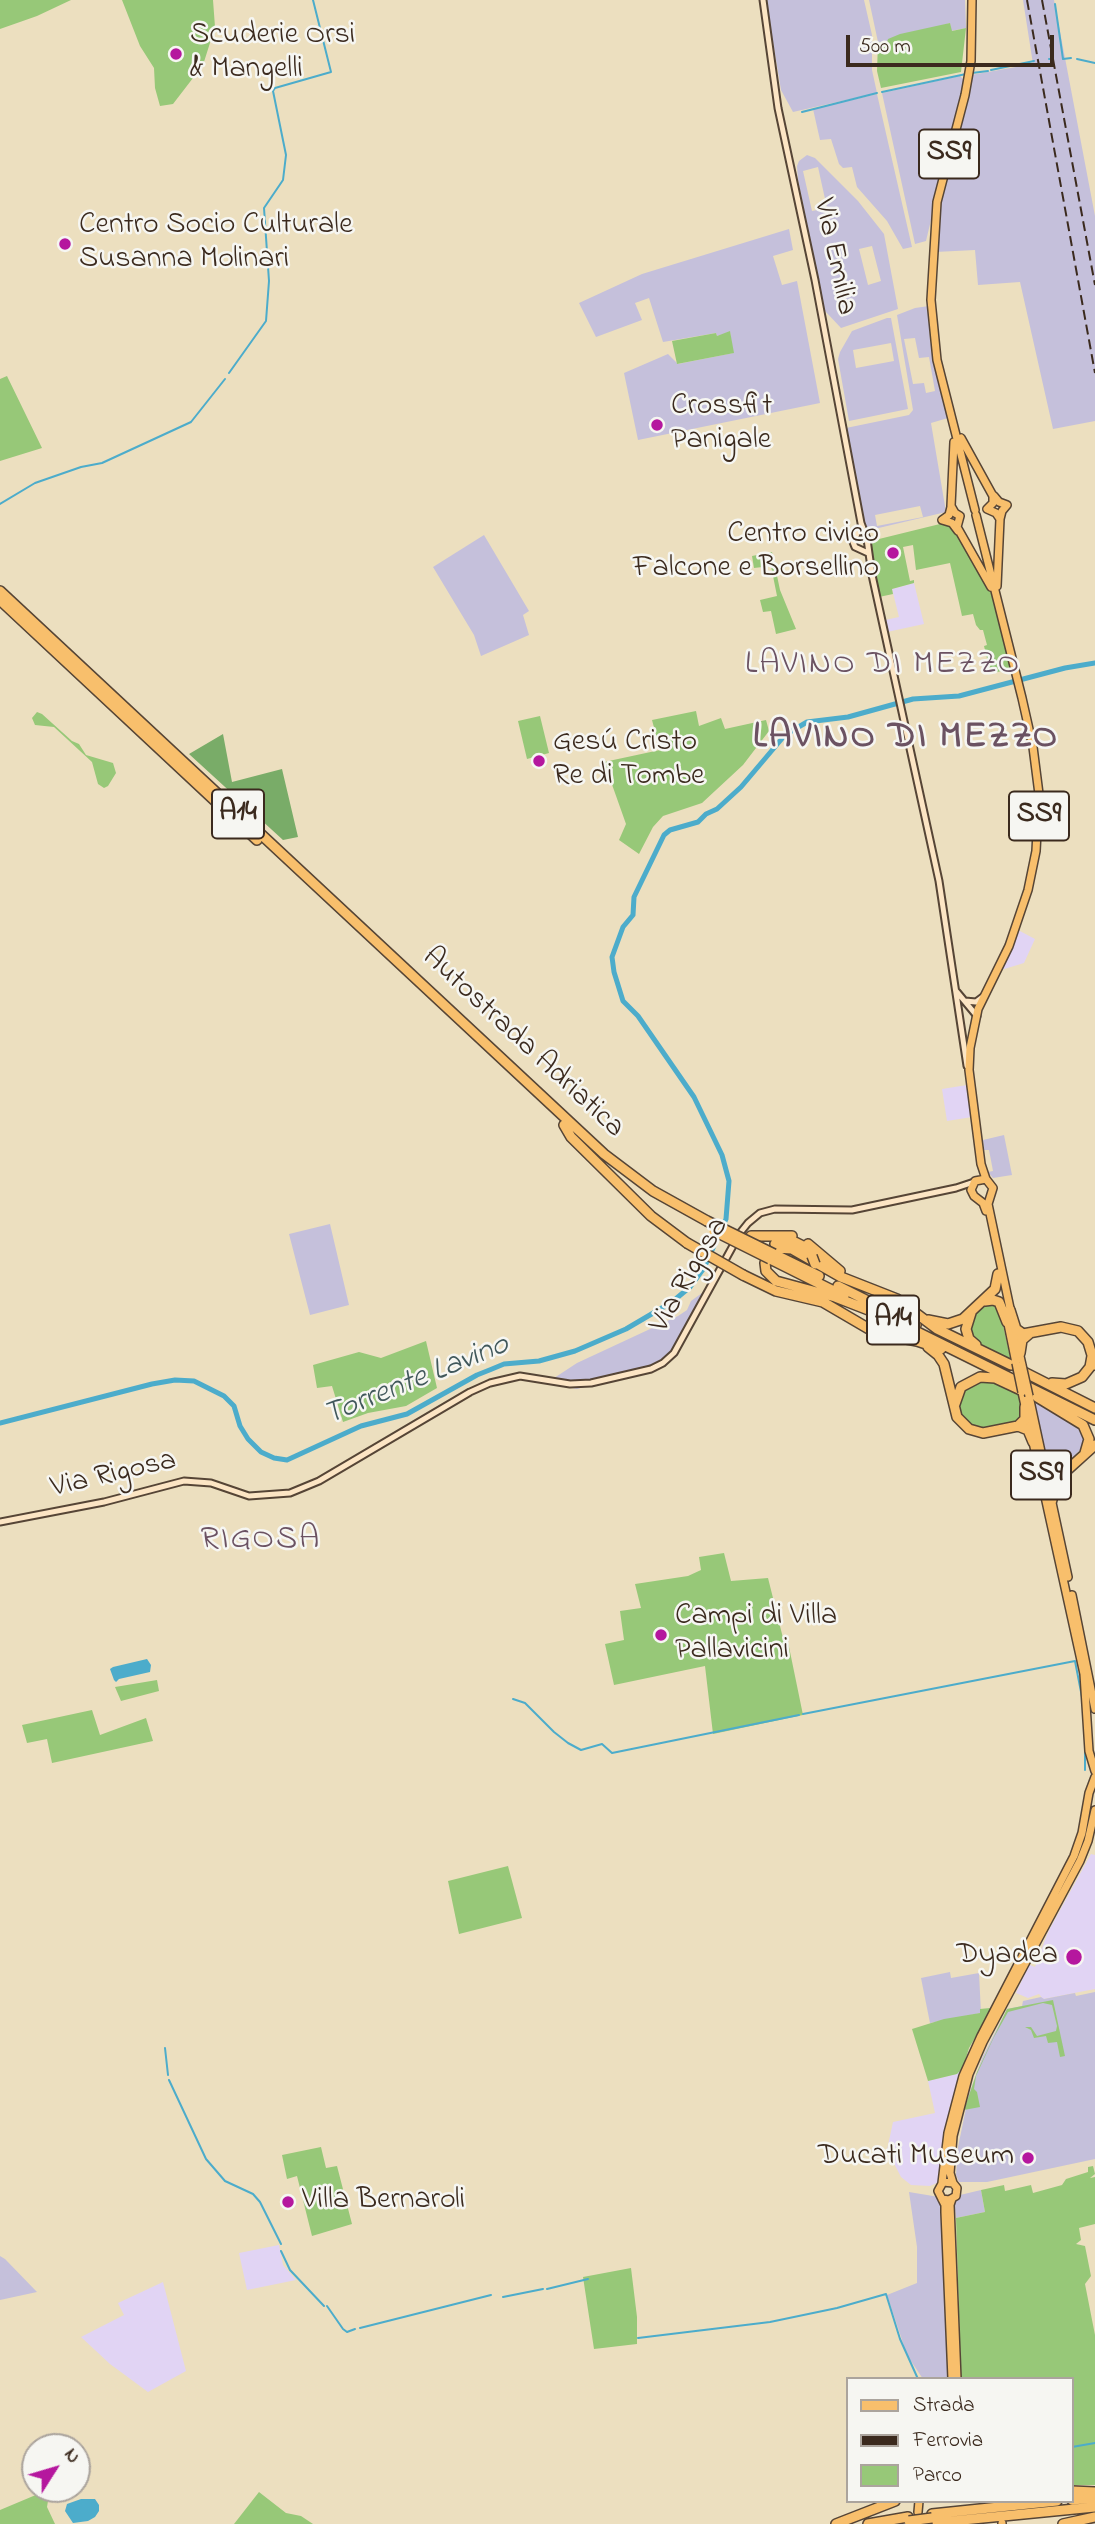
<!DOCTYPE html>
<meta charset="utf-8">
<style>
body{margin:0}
#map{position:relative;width:1095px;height:2524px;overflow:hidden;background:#ecdfbf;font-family:"Indie Flower",sans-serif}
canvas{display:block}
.legend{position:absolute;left:846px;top:2377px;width:228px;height:126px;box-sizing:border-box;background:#f6f6f2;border:2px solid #aba49d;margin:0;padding:9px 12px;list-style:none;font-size:21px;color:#3b2a1e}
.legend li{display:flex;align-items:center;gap:14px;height:35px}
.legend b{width:35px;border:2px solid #aba49d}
.north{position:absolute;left:21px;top:2433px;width:70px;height:70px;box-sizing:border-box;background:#f6f6f2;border:2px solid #aba49d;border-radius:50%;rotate:53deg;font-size:19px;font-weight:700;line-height:28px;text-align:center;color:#3b2a1e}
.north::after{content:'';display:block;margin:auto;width:24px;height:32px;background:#b5179e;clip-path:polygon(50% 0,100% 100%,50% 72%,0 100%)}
.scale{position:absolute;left:846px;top:35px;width:208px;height:32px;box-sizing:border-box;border:4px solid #3b2a1e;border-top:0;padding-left:9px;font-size:21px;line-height:24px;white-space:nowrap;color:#3b2a1e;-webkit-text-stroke:5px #f6f6f2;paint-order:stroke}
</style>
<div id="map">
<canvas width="1095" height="2524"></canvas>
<ul class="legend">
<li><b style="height:9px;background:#f8bf6c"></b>Strada</li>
<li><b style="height:9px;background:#3b2a1e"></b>Ferrovia</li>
<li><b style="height:19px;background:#97c878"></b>Parco</li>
</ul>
<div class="north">N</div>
<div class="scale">500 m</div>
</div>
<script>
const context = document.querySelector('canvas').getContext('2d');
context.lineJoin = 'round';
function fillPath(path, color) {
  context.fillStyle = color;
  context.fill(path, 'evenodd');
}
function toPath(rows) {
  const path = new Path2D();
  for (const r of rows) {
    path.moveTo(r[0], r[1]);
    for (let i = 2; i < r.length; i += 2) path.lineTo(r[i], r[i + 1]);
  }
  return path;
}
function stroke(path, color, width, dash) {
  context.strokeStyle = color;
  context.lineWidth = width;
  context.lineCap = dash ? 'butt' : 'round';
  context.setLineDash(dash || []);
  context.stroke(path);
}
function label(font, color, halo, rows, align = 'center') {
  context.font = font + ' "Indie Flower",sans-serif';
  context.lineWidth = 5;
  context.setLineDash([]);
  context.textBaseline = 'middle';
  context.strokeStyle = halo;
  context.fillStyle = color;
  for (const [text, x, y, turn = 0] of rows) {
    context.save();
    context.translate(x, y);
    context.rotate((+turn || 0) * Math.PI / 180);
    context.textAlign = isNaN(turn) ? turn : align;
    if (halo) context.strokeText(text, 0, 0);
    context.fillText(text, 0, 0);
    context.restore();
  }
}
fillPath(toPath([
 [914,583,924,624,887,632,885,620,899,617,892,589],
 [1018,930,1035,939,1024,963,1001,970],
 [967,1085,972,1117,947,1121,942,1089],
 [1091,1854,1095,1855,1095,1989,1043,1999,1039,1994,1028,1998,1016,1993,1028,1967,1030,1965,1035,1967,1048,1932],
 [963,2068,949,2109,951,2109,946,2122,939,2182,930,2186,911,2185,901,2177,887,2150,893,2122,935,2113,928,2081,956,2074],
 [279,2245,283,2265,296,2280,247,2290,239,2253],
 [163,2282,186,2371,148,2392,110,2364,81,2337,124,2315,118,2303]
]), '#e1d4f4');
fillPath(toPath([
 [766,0,864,0,872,35,872,70,877,93,793,112,781,90],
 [869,0,965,0,966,28,951,31,950,23,888,42,878,42],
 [1023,0,1054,0,1095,216,1095,421,1053,429,1020,282,978,285,975,250,935,252,940,201,971,75,1033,64],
 [960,76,964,80,926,241,915,244,882,93],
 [877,94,912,247,903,249,887,221,857,187,852,167,843,168,839,164,831,139,820,140,813,109],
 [807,155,815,158,858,201,884,234,898,309,841,328,825,311,798,180,797,166,799,161],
 [818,167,827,208,812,211,803,171],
 [872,246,881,281,868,285,859,249],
 [789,229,793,250,773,256,782,285,797,281,820,403,638,440,624,373,668,354,678,364,733,353,730,332,717,336,716,333,663,342,649,298,635,303,642,320,596,337,579,303,642,274],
 [929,306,930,340,948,418,931,423,946,512,866,531,846,428,909,415,913,410,897,315,915,308],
 [915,338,919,358,929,357,935,391,926,393,924,383,913,384,904,339],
 [920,506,923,517,877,526,875,515],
 [887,318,891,318,908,409,849,421,838,359,840,352,852,331],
 [891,343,894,361,856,368,853,350],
 [484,535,529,611,523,615,529,635,481,656,474,635,433,567],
 [1004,1135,1012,1175,993,1178,988,1172,993,1171,989,1150,984,1150,983,1140],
 [330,1224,349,1305,310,1315,289,1234],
 [702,1293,696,1314,673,1354,654,1368,577,1389,548,1382,577,1363,678,1316,687,1310,691,1301],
 [1034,1402,1077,1422,1085,1436,1084,1446,1061,1469,1055,1470,1047,1459],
 [950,1972,951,1978,979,1973,981,2013,930,2023,921,1978],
 [1095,1992,1095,2159,987,2182,959,2182,956,2175,958,2147,969,2094,983,2056,1007,2009,1022,2006,1023,2001,1041,1997,1044,1999,1075,1993,1076,1996],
 [981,2190,985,2212,956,2218,954,2203,960,2195],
 [909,2192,939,2197,942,2201,948,2379,923,2379,907,2355,887,2295,917,2283,917,2247],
 [0,2256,5,2259,37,2292,0,2300]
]), '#c5c0db');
fillPath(toPath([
 [0,0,71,0,37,16,0,29],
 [122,0,213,0,215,27,203,65,173,104,160,106,155,88,154,68,140,46],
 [950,23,952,31,966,28,961,72,881,88,877,71,878,42,887,42,888,39,900,34],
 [730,331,734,353,677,364,672,341,716,333,717,336],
 [7,376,42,448,0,461,0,379],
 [944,523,952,525,989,586,1012,668,994,673,990,671,984,646,987,645,983,630,980,630,976,625,973,614,962,616,950,563,916,570,913,545,903,547,910,581,914,580,914,583,892,589,893,594,879,597,870,557,870,544,879,539],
 [772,552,780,590,796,629,776,634,771,611,763,612,760,600,777,596,771,566,754,568,752,556],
 [696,711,699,726,721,718,725,729,766,720,769,731,743,765,702,803,663,816,653,827,639,854,619,840,626,824,604,762,660,750,652,720],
 [37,712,42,714,72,741,79,744,86,755,113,763,116,773,108,786,104,788,98,784,92,762,54,727,35,725,32,718],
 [540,716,549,753,527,759,518,721],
 [988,1302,999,1306,1011,1362,976,1343,969,1332,972,1317],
 [426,1341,437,1388,406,1406,368,1413,343,1422,332,1386,317,1388,313,1365,359,1352,381,1358],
 [988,1379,1019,1390,1022,1407,1021,1422,986,1431,973,1429,959,1414,958,1402,967,1385],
 [724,1553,731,1581,768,1578,784,1642,788,1642,803,1715,713,1734,705,1666,614,1685,605,1644,624,1640,620,1611,641,1608,635,1584,688,1576,701,1570,699,1557],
 [157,1680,159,1691,121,1701,115,1687],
 [92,1710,100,1735,146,1718,153,1741,52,1763,47,1739,27,1743,22,1725],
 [508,1866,522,1918,459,1934,448,1881],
 [1053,2000,1065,2056,1060,2057,1057,2042,1048,2043,1046,2036,1034,2038,1031,2030,1025,2027,1031,2027,1037,2036,1056,2031,1057,2026,1052,2005,1043,2003,1008,2012,994,2037,976,2076,974,2089,977,2092,980,2107,964,2110,977,2072,1007,2009],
 [990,2008,988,2016,969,2048,963,2068,957,2074,928,2081,912,2029,944,2019,980,2013,980,2009],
 [321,2147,326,2168,337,2166,352,2224,312,2236,297,2176,287,2179,282,2155],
 [1093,2166,1095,2174,1090,2178,1095,2177,1095,2224,1079,2228,1081,2240,1076,2244,1085,2246,1091,2276,1085,2284,1095,2335,1095,2485,1072,2485,1072,2379,961,2379,956,2218,985,2212,981,2190,1004,2185,1005,2191,1031,2185,1033,2193,1062,2185,1066,2179,1088,2172,1088,2167],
 [631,2268,637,2317,637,2344,594,2349,583,2277],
 [50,2489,47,2507,55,2524,0,2524,0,2510],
 [259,2492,286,2513,301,2516,313,2524,234,2524]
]), '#97c878');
fillPath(toPath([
 [223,734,232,782,282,769,298,837,283,840,189,754]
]), '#79ac68');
fillPath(toPath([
 [147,1659,151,1665,150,1672,119,1679,116,1682,114,1680,110,1669,113,1667],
 [81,2499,95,2499,99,2505,99,2511,95,2517,88,2521,73,2523,65,2511,67,2504]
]), '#4caccb');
stroke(toPath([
 [1055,4,1063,59,1071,58],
 [1049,59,1051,59],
 [1077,59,1095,63],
 [991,70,1034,61],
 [972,73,988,71],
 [882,92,966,74],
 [802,112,877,93],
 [229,373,266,321,269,281,264,208,283,180,286,155,273,91,275,88,331,72,313,0],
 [0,504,35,483,81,467,102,463,191,422,225,379],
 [513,1699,525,1703,554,1732,568,1743,581,1750,602,1744,612,1753,799,1715],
 [803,1714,1075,1661,1082,1697],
 [1085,1745,1085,1770],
 [165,2048,168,2075],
 [169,2080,206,2159,225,2181,253,2194,260,2202,281,2244],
 [281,2251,290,2270,324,2306],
 [547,2289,588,2279],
 [503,2297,543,2289],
 [327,2306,343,2329,347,2332,355,2329],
 [360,2328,491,2295],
 [638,2338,770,2322,837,2308,886,2294,900,2339,918,2379],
 [1072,2447,1095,2443]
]), '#4caccb', 2);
stroke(toPath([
 [0,1423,152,1384,175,1380,194,1381,224,1396,234,1406,240,1426,248,1439,261,1452,274,1458,287,1460,361,1426,407,1414,477,1375,492,1369,504,1364,539,1361,575,1351,626,1329,672,1302,690,1287,704,1268,726,1219,729,1181,722,1155,694,1097,638,1016,623,1001,614,972,612,957,623,927,633,915,634,897,664,835,670,830,698,822,706,814,717,809,741,787,785,735,807,722,848,717,913,699,959,696,1065,668,1095,663]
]), '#4caccb', 5);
const secondary = toPath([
 [763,0,778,108,815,280,861,523,867,539,872,575,939,881,967,1066],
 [861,526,853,542,855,547,868,553],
 [957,992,977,1016],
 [965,1001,976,1002,984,996],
 [0,1522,104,1502,184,1481,211,1483,249,1496,290,1493,319,1481,470,1392,490,1383,520,1376,570,1384,591,1383,651,1369,663,1363,674,1353,740,1233,748,1223,760,1213,775,1209,852,1210,956,1188,974,1182]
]);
const primary = toPath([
 [972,0,971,61,965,95,937,202,931,300,937,360,975,510],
 [961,438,993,496,993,503,987,509,996,513,1000,519,997,586],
 [954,442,951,506,955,513,960,516,957,527,991,587],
 [994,496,999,502,1007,505,1002,511,1000,519],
 [951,507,949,515,942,520,952,523,958,531],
 [976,515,1022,698,1033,747,1039,794,1036,851,1028,890,1009,946,978,1009,970,1048,969,1070,981,1164,986,1179,993,1188,988,1204,1011,1313],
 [986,1211,983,1203,974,1196,971,1190,975,1181,986,1179],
 [1007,1319,1016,1363],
 [1013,1325,1022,1365],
 [1022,1392,1084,1674,1089,1751,1095,1771],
 [1029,1396,1068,1577],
 [1072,1595,1095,1709],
 [942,2183,948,2133,963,2076,981,2036,1074,1856,1082,1833,1089,1793,1095,1777],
 [953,2183,950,2173,953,2136,969,2074,983,2042,1080,1861,1088,1841,1095,1810],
 [942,2199,949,2200,956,2196,957,2188,953,2183,943,2182,938,2191,945,2205,945,2212,952,2379],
 [952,2199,950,2205,957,2379],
 [918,2512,919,2501],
 [1002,2523,1002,2524]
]);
const motorway = toPath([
 [0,591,604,1154,653,1191,707,1221],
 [0,600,257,840],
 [564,1125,571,1137,651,1216,687,1243],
 [751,1236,792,1236],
 [775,1244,782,1241,795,1242,805,1247,812,1256],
 [808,1244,840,1271],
 [774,1254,819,1276],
 [770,1259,844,1296],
 [743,1275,776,1291,823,1302,876,1333,917,1341,941,1349],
 [838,1286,916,1325],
 [985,1301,993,1300,999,1302,1007,1322],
 [1010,1310,1016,1329,1023,1334,1061,1327,1078,1331,1088,1342,1095,1365],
 [971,1313,966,1329,969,1339,976,1345],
 [885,1316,1095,1420],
 [889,1318,835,1297,776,1281,766,1271,765,1263,768,1255,777,1248,792,1249,841,1277,897,1299,937,1329,1011,1365],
 [928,1320,948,1324,963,1319,995,1289,998,1274],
 [928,1347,938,1355,944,1364,957,1417,969,1429,983,1433,1018,1426,1025,1419,1025,1407],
 [1020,1353,1022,1340,1029,1334],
 [1018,1369,1095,1408],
 [1052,1383,1066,1384,1082,1377,1090,1367,1092,1356],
 [1037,1397,1083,1425,1089,1439,1085,1453],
 [955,1404,961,1387,980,1377,995,1378,1025,1392],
 [1018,1426,1028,1430,1033,1442],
 [1043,1460,1052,1472,1058,1474,1064,1471],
 [1052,1500,1054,1482,1095,1445],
 [1072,2491,1095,2492],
 [1072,2500,1095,2498],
 [932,2514,1057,2501],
 [836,2524,895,2501],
 [868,2524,908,2517],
 [922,2524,1095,2507],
 [1063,2524,1095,2517]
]);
stroke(secondary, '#564536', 9);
stroke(primary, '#564536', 10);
stroke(motorway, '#564536', 12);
stroke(secondary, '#fce5c4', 5);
stroke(primary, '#f8bf6c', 7);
stroke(motorway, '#f8bf6c', 9);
stroke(toPath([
 [1027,0,1095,373],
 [1042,0,1095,285]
]), '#3b2a1e', 2, [10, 5]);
const primaryBridge = toPath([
 [1016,1363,1022,1392],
 [1022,1365,1029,1396]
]);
const motorwayBridge = toPath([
 [707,1221,774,1254],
 [714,1231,770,1259],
 [687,1243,743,1275],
 [812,1256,815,1264],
 [909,2521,932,2518]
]);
stroke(primaryBridge, '#564536', 10, []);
stroke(motorwayBridge, '#564536', 12, []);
stroke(primaryBridge, '#f8bf6c', 7);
stroke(motorwayBridge, '#f8bf6c', 9);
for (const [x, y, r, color] of [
 [176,54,7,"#b5179e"],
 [65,244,7,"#b5179e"],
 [657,425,7,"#b5179e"],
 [893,553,7,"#b5179e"],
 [539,761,7,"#b5179e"],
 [661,1635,7,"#b5179e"],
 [1074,1957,9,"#b5179e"],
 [1028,2158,7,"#b5179e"],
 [288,2202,7,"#b5179e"]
]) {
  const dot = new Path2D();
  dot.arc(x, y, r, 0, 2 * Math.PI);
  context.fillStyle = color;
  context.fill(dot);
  stroke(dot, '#f6f6f2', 2.5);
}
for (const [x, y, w] of [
 [949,154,60],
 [238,814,52],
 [1039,816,60],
 [893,1320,52],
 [1041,1475,60]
]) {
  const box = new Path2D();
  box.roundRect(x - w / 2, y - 24.5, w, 49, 5);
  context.fillStyle = '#f6f6f2';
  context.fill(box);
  stroke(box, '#3b2a1e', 2);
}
label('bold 28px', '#3b2a1e', null, [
 ["SS9",949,154],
 ["A14",238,814],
 ["SS9",1039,816],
 ["A14",893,1320],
 ["SS9",1041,1475]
]);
label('30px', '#3b2a1e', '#f6f6f2', [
 ["Scuderie Orsi",190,37],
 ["& Mangelli",190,71],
 ["Centro Socio Culturale",79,227],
 ["Susanna Molinari",79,261],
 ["Crossfit",671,408],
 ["Panigale",671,442],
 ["Centro civico",879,536,"right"],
 ["Falcone e Borsellino",879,570,"right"],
 ["Gesú Cristo",553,744],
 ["Re di Tombe",553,778],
 ["Campi di Villa",675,1618],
 ["Pallavicini",675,1652],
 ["Dyadea",1058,1957,"right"],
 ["Ducati Museum",1014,2158,"right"],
 ["Villa Bernaroli",302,2202]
], 'left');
label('30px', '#3b2a1e', '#f6f6f2', [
 ["Via Emilia",833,257,78],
 ["Autostrada Adriatica",522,1044,43],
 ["Via Rigosa",691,1276,-60],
 ["Via Rigosa",114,1476,-13]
]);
label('italic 32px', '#41585b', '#f6f6f2', [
 ["Torrente Lavino",417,1382,-22]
]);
context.letterSpacing = '2px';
label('33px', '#6b5262', '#f6f6f2', [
 ["LAVINO DI MEZZO",883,667],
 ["RIGOSA",261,1542]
]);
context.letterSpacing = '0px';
context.letterSpacing = '2px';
label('bold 37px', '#6b5262', '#f6f6f2', [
 ["LAVINO DI MEZZO",906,740]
]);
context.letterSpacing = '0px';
</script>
